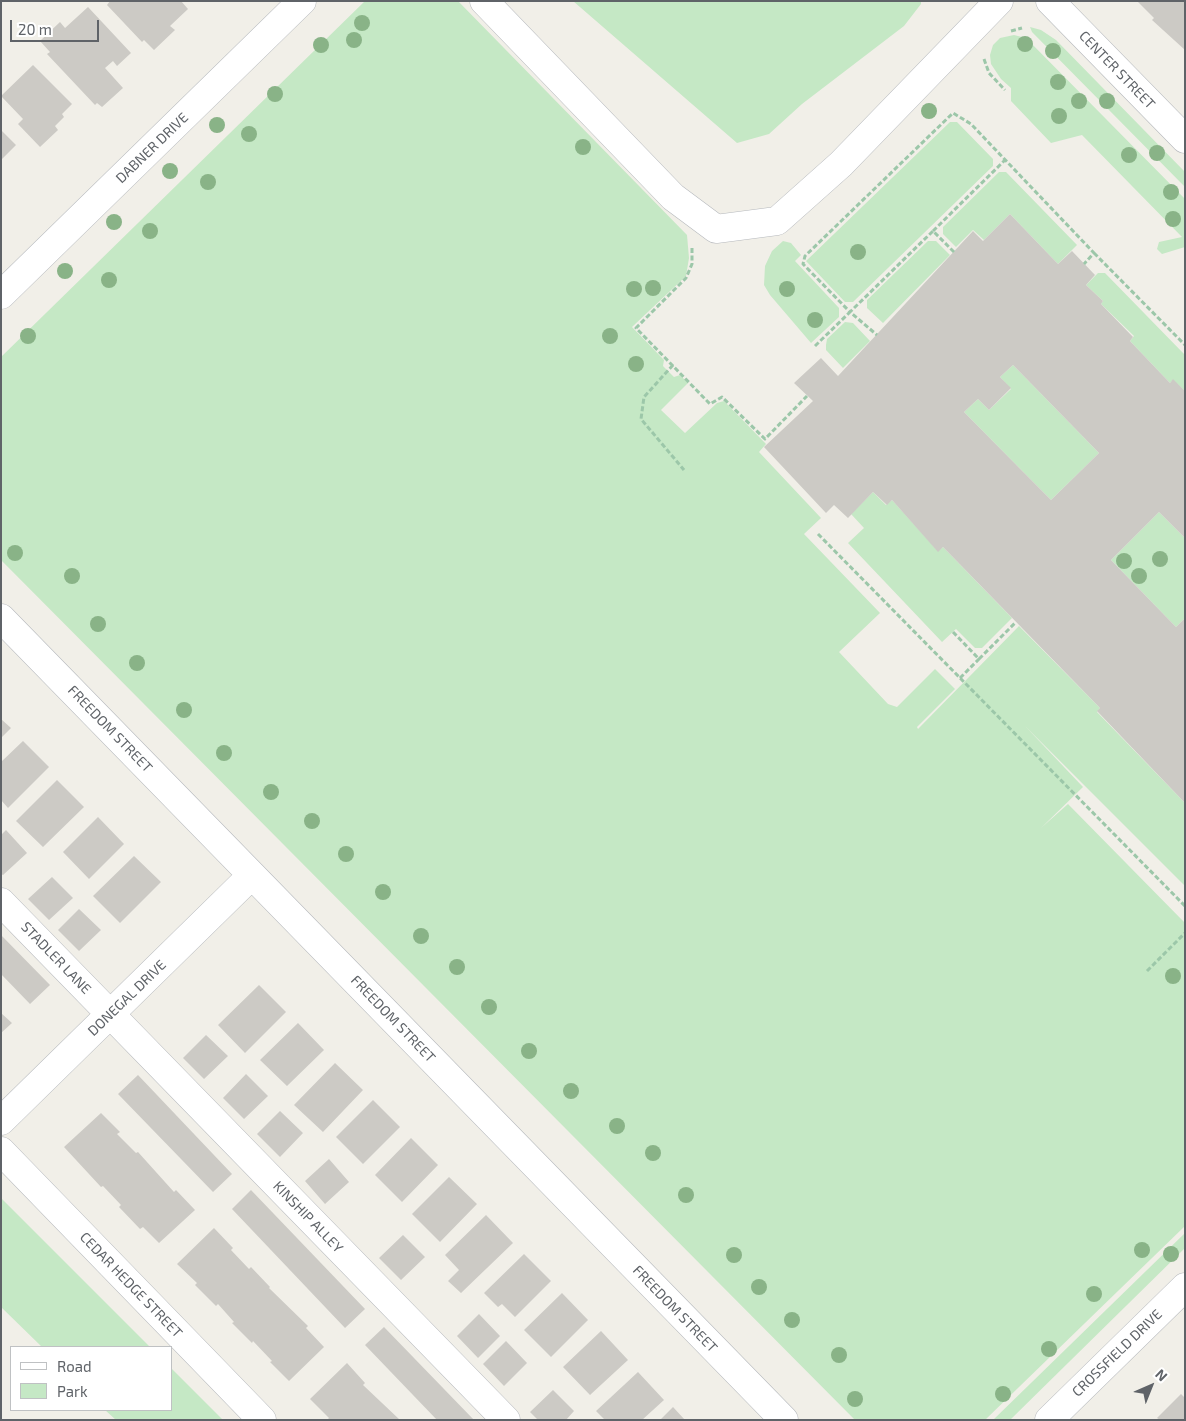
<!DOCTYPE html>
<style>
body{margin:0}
#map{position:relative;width:1186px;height:1421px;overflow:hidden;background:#f1efe8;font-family:"Exo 2",sans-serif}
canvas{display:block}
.frame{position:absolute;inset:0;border:2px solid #5f6368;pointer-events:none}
.legend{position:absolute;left:10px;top:1346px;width:162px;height:65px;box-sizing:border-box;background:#fff;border:1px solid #bfc1c3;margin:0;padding:6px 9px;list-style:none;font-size:15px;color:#5f6368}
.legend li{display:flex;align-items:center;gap:10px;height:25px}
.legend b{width:25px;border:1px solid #bfc1c3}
.north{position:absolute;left:1126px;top:1361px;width:50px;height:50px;-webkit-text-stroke:4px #fff;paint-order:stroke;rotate:44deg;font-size:14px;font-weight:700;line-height:20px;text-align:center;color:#5f6368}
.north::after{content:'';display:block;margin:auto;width:18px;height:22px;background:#5f6368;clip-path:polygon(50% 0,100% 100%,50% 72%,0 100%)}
.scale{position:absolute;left:10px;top:20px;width:89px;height:22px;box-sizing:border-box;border:2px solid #5f6368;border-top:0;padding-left:6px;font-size:15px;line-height:18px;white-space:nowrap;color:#5f6368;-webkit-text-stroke:4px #fff;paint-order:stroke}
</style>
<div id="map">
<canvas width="1186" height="1421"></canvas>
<div class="frame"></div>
<ul class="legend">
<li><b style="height:6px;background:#fff"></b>Road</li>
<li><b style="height:14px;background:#c5e8c5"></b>Park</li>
</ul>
<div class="north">N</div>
<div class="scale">20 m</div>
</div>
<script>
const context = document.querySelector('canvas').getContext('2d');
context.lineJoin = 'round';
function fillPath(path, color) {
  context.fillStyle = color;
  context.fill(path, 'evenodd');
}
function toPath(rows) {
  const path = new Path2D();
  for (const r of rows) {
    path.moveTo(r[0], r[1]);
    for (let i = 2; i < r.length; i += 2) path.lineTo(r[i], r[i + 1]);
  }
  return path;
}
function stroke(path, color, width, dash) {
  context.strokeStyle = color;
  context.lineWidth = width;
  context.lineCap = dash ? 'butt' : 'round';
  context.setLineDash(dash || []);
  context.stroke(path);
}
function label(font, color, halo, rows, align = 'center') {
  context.font = font + ' "Exo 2",sans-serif';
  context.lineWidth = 4;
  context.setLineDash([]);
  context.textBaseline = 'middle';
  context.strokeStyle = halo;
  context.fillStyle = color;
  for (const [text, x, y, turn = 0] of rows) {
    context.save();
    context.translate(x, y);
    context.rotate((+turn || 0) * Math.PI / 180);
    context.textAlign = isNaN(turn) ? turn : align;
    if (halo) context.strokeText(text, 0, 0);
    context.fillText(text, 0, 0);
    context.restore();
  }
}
fillPath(toPath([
 [365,1,458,1,687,235,689,258,686,276,632,327,664,360,663,366,674,377,680,375,688,383,661,410,685,433,717,403,724,401,766,444,759,452,821,518,804,534,880,613,839,652,888,704,897,707,935,669,955,689,917,727,918,729,1019,626,1100,708,1097,712,1185,803,1185,886,1025,726,1083,787,1041,828,1068,804,1185,923,1185,1226,985,1420,855,1420,1,560,1,357],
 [573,1,921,1,921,4,904,26,802,104,769,134,737,143],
 [1030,27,1041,30,1056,40,1185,172,1185,187,1032,32],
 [1014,35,1026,38,1185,199,1185,247,1162,254,1157,249,1159,242,1182,237,1082,135,1051,143,1011,101,1011,88,1001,79,991,64,990,55,993,45,1000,38],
 [950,122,957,122,993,159,993,166,853,302,845,302,806,261],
 [999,172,1006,172,1077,245,1058,264,1010,214,984,240,973,230,956,247,943,234,943,227],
 [783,241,791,243,801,255,795,261,839,308,839,317,811,343,770,295,764,285,765,266,772,251],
 [928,241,936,241,950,255,883,323,867,308,867,300],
 [1098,273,1105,273,1185,355,1185,391,1173,380,1170,383,1130,341,1134,336,1101,304,1103,301,1086,285],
 [845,322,853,323,870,341,843,368,826,350,826,345,827,339],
 [1013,365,1099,453,1051,500,964,412,978,399,989,410,1011,389,1000,377],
 [873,492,886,505,892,500,938,551,943,547,1012,618,982,648,975,648,956,629,942,642,848,543,864,528,851,514],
 [1159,512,1185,538,1185,618,1176,627,1111,560],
 [1,1198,150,1347,42,1347,1,1307],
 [1185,1233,1185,1248,1010,1420,993,1420],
 [171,1368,223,1420,116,1420,105,1410,171,1410]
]), '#c5e8c5');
fillPath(toPath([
 [110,1,181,1,188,9,170,26,175,30,154,50,144,40,142,42,107,5],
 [1137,1,1185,1,1185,50,1152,20,1154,18],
 [88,7,131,53,117,66,113,61,105,68,123,88,102,107,97,103,95,105,47,54,50,52,40,41,60,22,65,28],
 [33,65,72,104,62,114,64,117,55,126,58,130,40,147,18,124,23,119,1,96],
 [1,130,16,145,1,160],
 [1010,214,1058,264,1072,251,1095,275,1086,285,1103,301,1101,304,1133,337,1130,341,1170,383,1173,379,1185,391,1185,538,1159,512,1111,560,1176,627,1185,618,1185,803,1097,711,1100,708,943,547,938,552,892,500,887,505,873,492,848,518,834,505,826,513,764,447,813,401,794,383,821,358,838,376,973,231,983,241],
 [1013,365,1099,453,1051,500,964,412,978,399,989,410,1011,388,1000,377],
 [1,719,11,728,1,738],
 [23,741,49,767,8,808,1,800,1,762],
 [57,780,84,807,43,847,16,821],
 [98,817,124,844,89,879,63,852],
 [6,830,27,853,3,875,1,874,1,835],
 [134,856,161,882,120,923,93,896],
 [52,877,73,898,49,920,28,899],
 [79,909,101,930,79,951,58,930],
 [1,935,50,985,30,1004,1,974],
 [259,985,286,1012,245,1053,218,1025],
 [1,1013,12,1023,1,1033],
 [298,1023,324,1050,287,1086,260,1060],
 [206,1035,228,1056,204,1079,183,1058],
 [335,1063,363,1090,323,1132,294,1105],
 [246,1074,268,1096,244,1119,223,1098],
 [138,1075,232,1174,213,1192,118,1094],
 [373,1100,400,1127,363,1164,336,1137],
 [280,1111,303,1133,280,1157,257,1134],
 [101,1113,120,1132,117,1134,136,1153,138,1152,174,1192,176,1190,195,1210,159,1243,143,1227,140,1229,119,1207,121,1205,103,1186,101,1187,64,1147],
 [411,1138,438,1165,402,1202,375,1175],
 [329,1159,349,1182,325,1204,305,1181],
 [449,1177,477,1204,440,1242,412,1214],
 [251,1190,365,1309,345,1328,232,1209],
 [486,1215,513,1243,461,1293,448,1281,459,1270,445,1255],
 [214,1228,233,1248,231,1250,249,1269,251,1267,270,1287,269,1288,308,1326,306,1328,324,1347,289,1381,270,1362,272,1361,253,1341,252,1343,232,1323,234,1322,218,1304,216,1306,195,1285,197,1283,177,1264],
 [403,1235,425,1257,401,1280,379,1258],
 [524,1254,551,1281,515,1317,502,1304,498,1307,484,1293],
 [562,1293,588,1320,551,1357,524,1330],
 [479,1314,500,1336,478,1358,457,1336],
 [384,1327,474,1420,437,1420,365,1345],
 [601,1331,628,1360,590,1395,563,1367],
 [506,1341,527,1363,504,1386,483,1364],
 [347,1363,365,1383,363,1385,400,1420,327,1420,329,1418,310,1399],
 [638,1372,664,1400,642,1420,605,1420,596,1411],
 [553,1390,574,1411,566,1420,538,1420,530,1412],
 [1181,1394,1185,1398,1185,1420,1160,1420,1157,1418],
 [673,1407,685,1420,660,1420]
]), '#cccac5');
const minor = toPath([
 [484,1,673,197,716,229,777,221,841,164,999,1],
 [1050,1,1185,139],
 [1,295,302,1],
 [1,618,784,1420],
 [1,902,506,1420],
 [1,1121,252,875],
 [1,1151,262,1420],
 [1049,1420,1185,1287]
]);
stroke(minor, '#b5b8bc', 29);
stroke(toPath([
 [1011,31,1022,28],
 [984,59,989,73,1005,90],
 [933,231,1005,160],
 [692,248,692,264,686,278,636,328,710,404,722,397,765,439,807,396],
 [954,252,933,231,850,312,803,264,805,256,953,113,971,124,1094,253,1084,264],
 [1094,253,1185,345],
 [815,346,850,312,877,335],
 [673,365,644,397,641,419,684,470],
 [818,534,1185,906],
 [953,632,979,659,1016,622],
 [960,678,979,659],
 [1147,971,1185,933]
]), '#9cc7a9', 3, [5, 2.5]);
stroke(minor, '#fff', 28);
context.fillStyle = '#89b387';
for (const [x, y] of [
 [362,23],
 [354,40],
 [1025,44],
 [321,45],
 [1053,51],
 [1058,82],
 [275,94],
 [1079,101],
 [1107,101],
 [929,111],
 [1059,116],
 [217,125],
 [249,134],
 [583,147],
 [1157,153],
 [1129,155],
 [170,171],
 [208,182],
 [1171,192],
 [1173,219],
 [114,222],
 [150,231],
 [858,252],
 [65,271],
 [109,280],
 [653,288],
 [634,289],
 [787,289],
 [815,320],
 [28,336],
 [610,336],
 [636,364],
 [15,553],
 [1160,559],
 [1124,561],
 [72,576],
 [1139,576],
 [98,624],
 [137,663],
 [184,710],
 [224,753],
 [271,792],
 [312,821],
 [346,854],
 [383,892],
 [421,936],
 [457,967],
 [1173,976],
 [489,1007],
 [529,1051],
 [571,1091],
 [617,1126],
 [653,1153],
 [686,1195],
 [1142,1250],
 [1171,1254],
 [734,1255],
 [759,1287],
 [1094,1294],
 [792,1320],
 [1049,1349],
 [839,1355],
 [1003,1394],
 [855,1399]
]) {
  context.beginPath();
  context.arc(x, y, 8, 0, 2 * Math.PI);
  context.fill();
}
label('14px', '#5f6368', '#fff', [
 ["CENTER STREET",1117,70,46],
 ["DABNER DRIVE",152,148,-44],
 ["FREEDOM STREET",110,729,46],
 ["STADLER LANE",56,958,46],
 ["DONEGAL DRIVE",127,998,-44],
 ["FREEDOM STREET",393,1019,46],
 ["KINSHIP ALLEY",308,1217,46],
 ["CEDAR HEDGE STREET",131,1285,46],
 ["FREEDOM STREET",675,1309,46],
 ["CROSSFIELD DRIVE",1117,1353,-44]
]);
</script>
